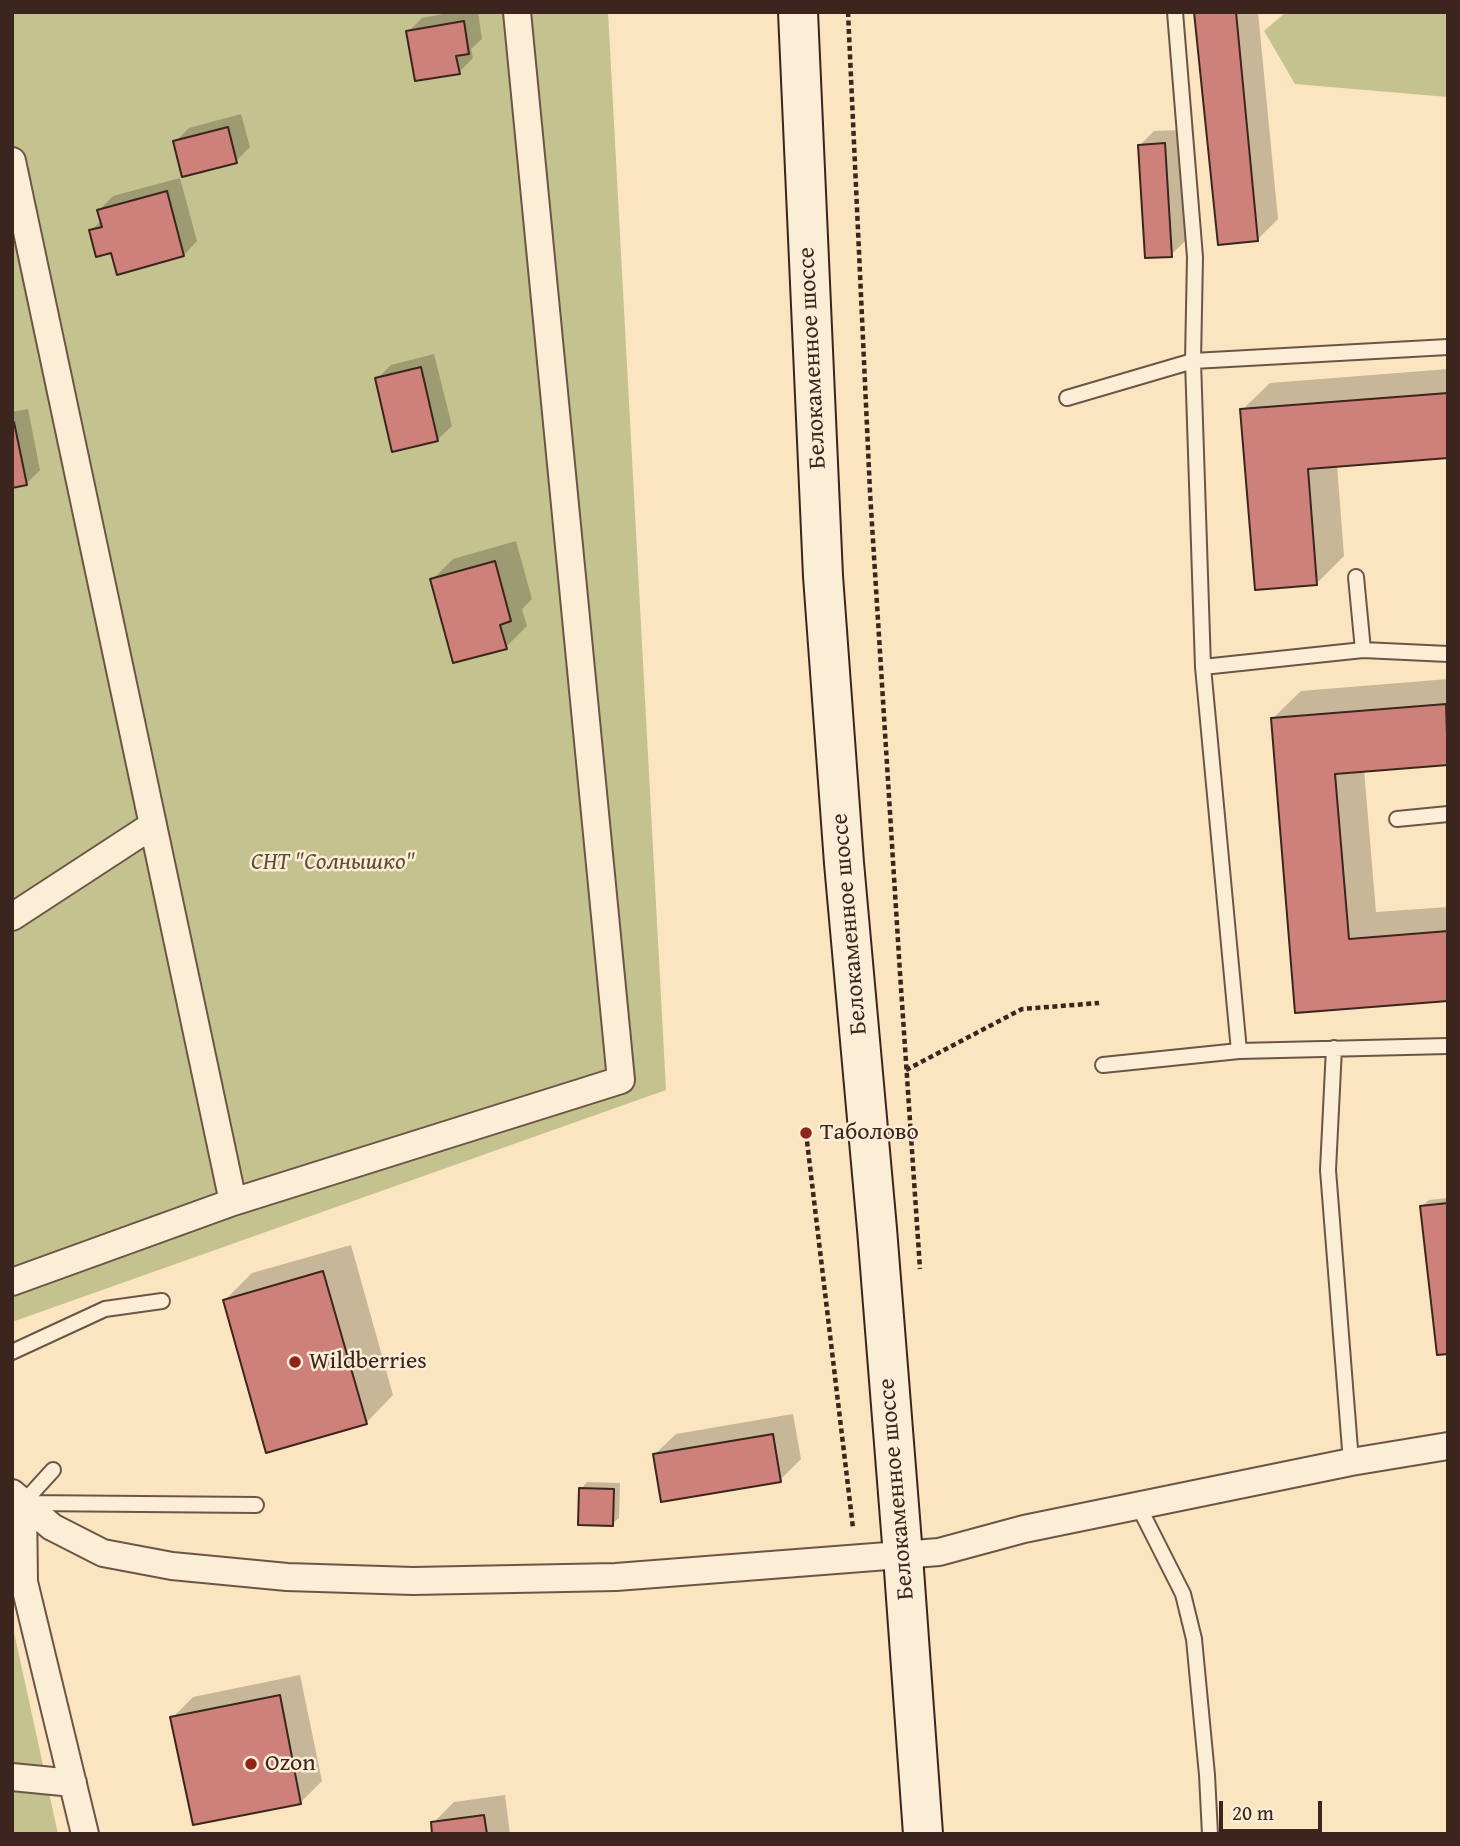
<!DOCTYPE html>
<meta charset="utf-8">
<style>
body{margin:0}
#map{position:relative;width:1460px;height:1846px;overflow:hidden;background:#fbe4c0;font-family:"Gentium Book Plus",serif}
canvas{display:block}
.frame{position:absolute;inset:0;border:14px solid #3c251c;pointer-events:none}
.scale{position:absolute;left:1219px;top:1801px;width:103px;height:32px;box-sizing:border-box;border:4px solid #3c251c;border-top:0;padding-left:9px;font-size:21px;line-height:24px;white-space:nowrap;color:#3c251c;-webkit-text-stroke:5px #fcedd6;paint-order:stroke}
</style>
<div id="map">
<canvas width="1460" height="1846"></canvas>
<div class="frame"></div>
<div class="scale">20 m</div>
</div>
<script>
const context = document.querySelector('canvas').getContext('2d');
context.lineJoin = 'round';
function fillPath(path, color) {
  context.fillStyle = color;
  context.fill(path, 'evenodd');
}
function toPath(rows) {
  const path = new Path2D();
  for (const r of rows) {
    path.moveTo(r[0], r[1]);
    for (let i = 2; i < r.length; i += 2) path.lineTo(r[i], r[i + 1]);
  }
  return path;
}
function stroke(path, color, width, dash) {
  context.strokeStyle = color;
  context.lineWidth = width;
  context.lineCap = dash ? 'butt' : 'round';
  context.setLineDash(dash || []);
  context.stroke(path);
}
function label(font, color, halo, rows, align = 'center') {
  context.font = font + ' "Gentium Book Plus",serif';
  context.lineWidth = 5;
  context.setLineDash([]);
  context.textBaseline = 'middle';
  context.strokeStyle = halo;
  context.fillStyle = color;
  for (const [text, x, y, turn = 0] of rows) {
    context.save();
    context.translate(x, y);
    context.rotate((+turn || 0) * Math.PI / 180);
    context.textAlign = isNaN(turn) ? turn : align;
    if (halo) context.strokeText(text, 0, 0);
    context.fillText(text, 0, 0);
    context.restore();
  }
}
fillPath(toPath([
 [12,12,608,12,666,1090,12,1322],
 [1286,12,1448,12,1448,97,1295,84,1264,31],
 [12,1623,58,1834,12,1834]
]), '#c4c28e');
fillPath(toPath([
 [454,12,478,12,482,39,471,49,473,58,459,72,408,32,422,18],
 [1196,12,1258,12,1278,219,1257,240],
 [241,114,250,147,236,161,175,142,189,128],
 [1179,130,1185,241,1171,255,1140,145,1154,131],
 [180,178,197,241,184,255,113,251,91,231,102,220,99,210,113,196],
 [434,354,452,426,438,439,377,379,391,365],
 [1448,369,1448,456,1337,465,1344,556,1316,584,1242,410,1270,383],
 [28,409,40,470,26,484,12,487,12,412],
 [516,541,532,599,522,609,527,626,506,647,432,580,453,559],
 [1448,679,1448,763,1364,770,1376,912,1448,907,1448,999,1297,1011,1273,718,1301,691],
 [1448,1198,1448,1352,1422,1206,1429,1200],
 [351,1245,393,1395,366,1423,225,1300,252,1273],
 [793,1414,801,1459,780,1480,654,1455,676,1434],
 [587,1482,620,1483,619,1518,612,1524,581,1489],
 [300,1675,322,1781,301,1802,172,1718,193,1697],
 [505,1795,510,1834,434,1834,433,1823,454,1802]
]), '#0003');
const building = toPath([
 [1194,12,1236,12,1258,241,1218,245,1194,12],
 [464,21,469,54,456,56,460,74,415,81,406,31,464,21],
 [228,127,237,163,182,177,173,141,228,127],
 [1165,143,1172,257,1145,258,1138,145,1165,143],
 [167,191,184,256,117,275,111,253,96,257,89,230,102,227,97,210,167,191],
 [421,367,438,441,392,452,375,378,421,367],
 [1448,393,1448,458,1308,469,1317,585,1255,590,1240,409,1448,393],
 [12,422,14,422,27,485,12,488,12,422],
 [495,561,511,621,500,625,507,649,453,663,430,579,495,561],
 [1446,704,1448,765,1335,774,1349,939,1448,931,1448,1001,1295,1013,1271,718,1446,704],
 [1448,1203,1448,1354,1437,1355,1420,1206,1448,1203],
 [323,1271,367,1424,266,1453,223,1300,323,1271],
 [773,1434,781,1482,661,1502,653,1454,773,1434],
 [579,1488,614,1489,613,1526,578,1525,579,1488],
 [280,1695,301,1804,193,1825,170,1717,280,1695],
 [484,1815,487,1834,432,1834,431,1822,484,1815]
]);
fillPath(building, '#ce817a');
stroke(building, '#3c251c', 2);
const service = toPath([
 [1175,12,1195,257,1193,361,1448,347],
 [1067,398,1193,361,1203,667,1239,1051,1448,1046],
 [1356,577,1363,650],
 [1203,667,1363,650,1448,654],
 [1397,819,1448,814],
 [1334,1048,1328,1170,1351,1462],
 [1103,1065,1239,1051],
 [12,1352,105,1309,162,1301],
 [23,1503,53,1470],
 [28,1503,256,1505],
 [1138,1505,1183,1594,1194,1639,1207,1775,1210,1834]
]);
const minor = toPath([
 [12,161,233,1202],
 [12,917,153,825],
 [12,1282,233,1202,621,1080,517,12],
 [12,1493,52,1527,103,1553,172,1566,287,1577,413,1581,616,1577,939,1552,1024,1529,1351,1462,1448,1446],
 [23,1503,24,1582,85,1834],
 [12,1777,73,1783]
]);
const secondary = toPath([
 [798,12,823,576,844,863,877,1229,903,1556,923,1834]
]);
stroke(service, '#6c5545', 18);
stroke(minor, '#6c5545', 30);
stroke(secondary, '#3c251c', 42);
stroke(toPath([
 [848,12,870,492,900,973,920,1269],
 [906,1070,1022,1009,1099,1003],
 [806,1133,853,1528]
]), '#3c251c', 4.5, [5, 3.5]);
stroke(service, '#fcedd6', 14);
stroke(minor, '#fcedd6', 26);
stroke(secondary, '#fcedd6', 38);
for (const [x, y, r, color] of [
 [806,1133,7,"#8f2418"],
 [295,1362,7,"#8f2418"],
 [251,1764,7,"#8f2418"]
]) {
  const dot = new Path2D();
  dot.arc(x, y, r, 0, 2 * Math.PI);
  context.fillStyle = color;
  context.fill(dot);
  stroke(dot, '#fcedd6', 2.5);
}
label('24px', '#3c251c', '#fcedd6', [
 ["Белокаменное шоссе",813,358,-93],
 ["Белокаменное шоссе",850,924,-95],
 ["Белокаменное шоссе",897,1489,-95]
]);
label('italic 24px', '#5e4c38', '#fcedd6', [
 ["СНТ \"Солнышко\"",333,863]
]);
label('24px', '#3c251c', '#fcedd6', [
 ["Таболово",820,1133],
 ["Wildberries",309,1362],
 ["Ozon",265,1764]
], 'left');
</script>
